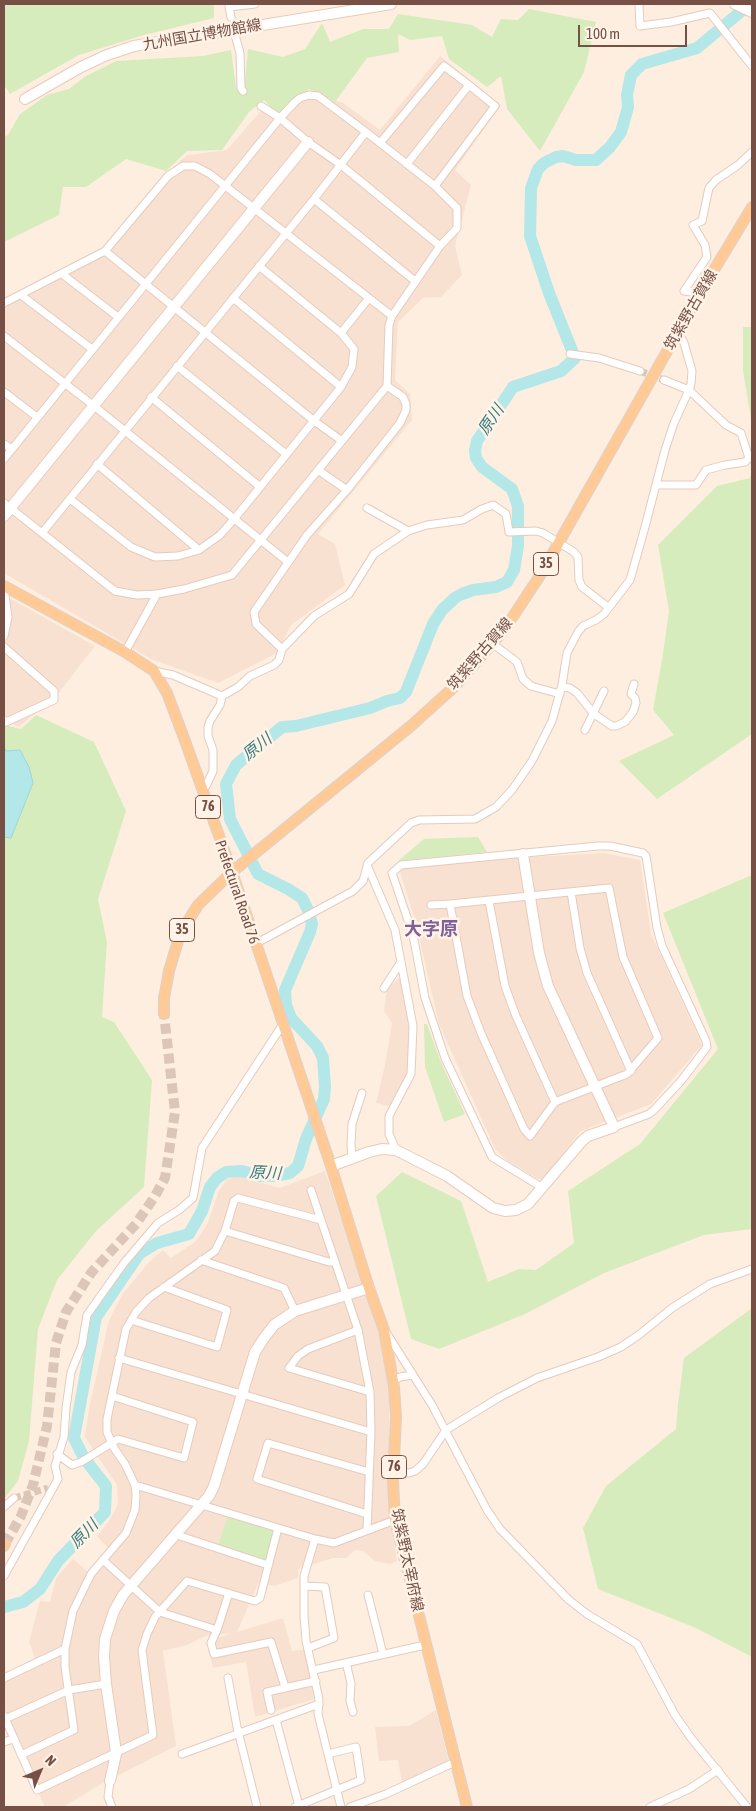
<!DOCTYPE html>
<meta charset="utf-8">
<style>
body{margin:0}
#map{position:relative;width:756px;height:1811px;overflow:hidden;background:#feeedf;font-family:"Asap Condensed",sans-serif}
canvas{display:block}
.frame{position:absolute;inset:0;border:5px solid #765045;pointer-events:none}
.north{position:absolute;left:15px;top:1746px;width:50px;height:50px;-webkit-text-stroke:4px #fff3e7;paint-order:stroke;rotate:45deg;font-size:14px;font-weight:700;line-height:20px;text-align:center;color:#765045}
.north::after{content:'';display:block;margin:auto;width:18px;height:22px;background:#765045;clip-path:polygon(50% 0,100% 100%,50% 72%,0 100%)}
.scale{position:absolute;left:578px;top:25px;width:109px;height:22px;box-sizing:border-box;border:2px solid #765045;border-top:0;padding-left:6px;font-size:15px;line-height:18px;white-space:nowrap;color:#765045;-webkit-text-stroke:4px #fff3e7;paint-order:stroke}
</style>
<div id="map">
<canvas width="756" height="1811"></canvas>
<div class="frame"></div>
<div class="north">N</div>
<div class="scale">100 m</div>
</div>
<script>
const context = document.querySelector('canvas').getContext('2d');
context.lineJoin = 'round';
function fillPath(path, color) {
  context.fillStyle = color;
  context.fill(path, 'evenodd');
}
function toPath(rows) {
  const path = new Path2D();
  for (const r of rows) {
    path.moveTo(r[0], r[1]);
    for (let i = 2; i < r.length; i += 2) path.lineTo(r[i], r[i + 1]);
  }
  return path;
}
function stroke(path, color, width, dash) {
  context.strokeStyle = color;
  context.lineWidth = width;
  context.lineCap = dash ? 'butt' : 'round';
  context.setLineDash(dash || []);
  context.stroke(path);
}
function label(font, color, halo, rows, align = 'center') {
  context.font = font + ' "Asap Condensed","Noto Sans JP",sans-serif';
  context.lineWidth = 5;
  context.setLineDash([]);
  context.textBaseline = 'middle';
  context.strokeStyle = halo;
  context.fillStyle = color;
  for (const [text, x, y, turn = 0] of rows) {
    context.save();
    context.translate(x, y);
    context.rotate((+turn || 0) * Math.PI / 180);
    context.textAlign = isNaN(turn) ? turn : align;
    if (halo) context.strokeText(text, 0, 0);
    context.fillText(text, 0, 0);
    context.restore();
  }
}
fillPath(toPath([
 [440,56,501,105,455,170,471,185,455,246,462,275,441,297,423,298,398,322,395,380,410,394,412,420,318,534,335,544,345,585,291,625,277,653,218,683,151,659,4,573,4,300,103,247,181,160,188,155,227,150,265,106,276,114,311,93,343,103,380,130],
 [4,595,95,646,57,695,19,727,4,719],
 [604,853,640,860,651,934,702,1045,651,1104,581,1131,543,1179,538,1179,508,1161,495,1149,439,1024,415,920,400,872,406,864],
 [400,977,410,1024,409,1070,393,1107,376,1103,385,1065,392,1023,384,1011,387,989],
 [325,1171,372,1311,383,1348,389,1399,389,1513,397,1561,390,1564,375,1561,363,1551,355,1550,346,1558,333,1558,298,1569,298,1578,274,1586,259,1582,237,1632,283,1618,292,1651,306,1649,314,1699,255,1717,246,1662,213,1668,207,1642,232,1633,206,1636,187,1645,163,1651,176,1746,103,1783,63,1807,45,1807,4,1720,4,1674,35,1658,29,1642,40,1601,50,1602,56,1578,73,1559,88,1572,109,1549,97,1536,109,1521,118,1504,117,1485,85,1437,89,1409,109,1320,122,1295,150,1261,163,1250,171,1258,195,1242,207,1225,219,1191,227,1179,240,1177,280,1188],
 [436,1710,449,1762,402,1782,398,1760,379,1761,375,1727,409,1726]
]), '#f8e1d0');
fillPath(toPath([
 [4,4,214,4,214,18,144,35,79,55,10,94,4,85],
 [529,9,596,22,584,72,540,151,507,109,501,76,487,87,449,59,442,36,410,40,398,34,399,52,367,58,335,102,309,89,278,115,264,100,249,112,222,150,187,151,166,171,126,159,86,187,63,187,59,215,4,242,4,137,8,135,20,114,47,95,69,89,86,76,116,61,203,56,231,50,236,87,244,92,248,49,283,57,305,49,322,23,330,42,363,29,389,29,398,14,472,25,492,37,501,19,518,20],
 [743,327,752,327,752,425,743,371],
 [752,472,752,734,657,799,619,761,674,735,653,710,663,654,669,611,658,545,717,486,750,478],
 [36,715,94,742,126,811,98,899,107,942,102,1017,114,1022,152,1080,144,1187,96,1231,57,1280,38,1329,29,1441,18,1481,4,1499,4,725,21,729],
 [478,837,487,852,398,861,424,839],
 [752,875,752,1229,704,1235,604,1273,525,1314,439,1349,411,1339,376,1196,402,1172,461,1201,488,1282,519,1269,536,1270,574,1243,568,1191,640,1144,718,1049,663,913],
 [424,1024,427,1024,440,1060,465,1114,444,1122,425,1067],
 [752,1308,752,1657,696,1628,598,1589,583,1528,606,1486,676,1429,678,1404,684,1358],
 [228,1515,272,1529,274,1534,267,1557,263,1560,218,1546]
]), '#d6ecbd');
const water = toPath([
 [4,747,6,751,20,750,29,767,33,783,11,838,4,837,4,747]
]);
fillPath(water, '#b3e7e8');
stroke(water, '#98d9db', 1);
stroke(toPath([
 [4,1607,23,1602,40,1589,58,1561,105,1512,106,1486,84,1458,74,1438,96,1317,139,1254,157,1243,189,1234,202,1211,210,1187,217,1178,226,1172,242,1171,258,1176,275,1176,290,1173,298,1166,306,1139,324,1099,325,1087,323,1058,317,1046,291,1018,286,1005,285,990,310,932,312,924,308,910,302,898,288,889,258,874,230,819,226,784,236,765,282,727,296,726,370,708,387,701,400,698,406,692,433,624,442,610,456,597,462,594,473,590,496,587,507,582,514,570,518,546,518,506,512,489,482,467,476,458,475,450,477,441,513,387,561,371,575,358,549,293,530,236,531,188,538,169,544,163,556,157,563,156,576,160,596,160,610,147,621,132,628,107,627,95,631,75,642,64,697,48,750,4]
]), '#b3e7e8', 12);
stroke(toPath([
 [640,371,664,380],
 [14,1498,48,1488]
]), '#dcc6b8', 7, [7, 3.5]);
stroke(toPath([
 [5,1544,21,1516,33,1485,47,1426,56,1343,66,1312,91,1273,136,1224,155,1196,165,1178,175,1112,164,1014]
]), '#dcc6b8', 10, [10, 5]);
const street = toPath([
 [639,4,640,26,671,22,710,13,752,66],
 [231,17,229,7,255,4],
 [235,35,240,53,241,88,243,91],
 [261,106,280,118,308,142,341,165,440,246],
 [380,143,444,66,469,85,495,106,435,186],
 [407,164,469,85],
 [314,199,415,281],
 [105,251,313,420,342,441],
 [62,274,118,317],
 [700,293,684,291,707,257,705,245,693,225,702,221,709,188,716,180,738,165,752,152],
 [21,295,92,349],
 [233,298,341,387],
 [4,303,105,251,168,176,183,166,195,166,210,174,392,316],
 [341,333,369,298],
 [4,336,94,406,288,562],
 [570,354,599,358,640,371],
 [177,366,286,454],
 [4,392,37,417],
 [151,397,259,486],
 [4,444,12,449],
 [4,459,280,118,295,102,300,98,309,95,318,96,366,132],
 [97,464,199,550],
 [318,470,347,490],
 [656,485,696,485,706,470,725,465,745,462,749,458,741,433,726,425,689,390,691,384,692,371,684,343,678,332],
 [70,499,131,547,155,557,178,556,199,550,220,535,235,518,341,387,352,367,354,349,341,333,259,266],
 [4,503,42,533,115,591,137,595,157,594,184,589,232,575,387,386,389,325,392,316,440,246,457,228,457,208,435,186,366,132,314,199,42,533],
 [367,508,408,531],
 [4,588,8,617,4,636],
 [493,644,517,662,523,679,531,686,560,694],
 [4,647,54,691,54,700,6,722,4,720],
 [282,649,256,624,254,612,307,535,347,490,400,423,406,410,406,404,403,397,387,386],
 [125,652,157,594],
 [154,671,173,675,222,696,238,687,250,676,274,665,279,660,282,649,314,616,349,594,374,554,408,531,427,525,463,520,482,509,493,505,506,514,509,532,536,531,543,533,574,552,578,557,579,580,582,587,608,607],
 [562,687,570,688,577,693,594,714,612,726,616,726,625,722,633,712,636,703,635,698,631,694,634,684],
 [585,730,604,691],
 [202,789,206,786,213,771,213,750,208,736,208,727,210,721,220,705,222,696],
 [367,865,395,930,413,1026,411,1074,389,1116,389,1134,396,1150],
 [609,888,623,957,658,1038,627,1074,555,1102,530,1136,524,1129,481,1033,467,996,450,904,609,888],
 [571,892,580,948,587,973,631,1071],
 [489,901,505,986,516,1016,555,1102],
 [431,905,450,904],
 [255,944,353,891,363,881,368,863,411,823,419,820,475,819,496,807,512,790,532,761,552,721,562,685,567,653,578,632,583,626,596,620,604,614,630,580,645,527,665,450,674,423,689,390,664,380],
 [384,988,401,962],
 [352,1158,351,1144,352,1124,362,1093],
 [543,1188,492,1157,445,1058,425,998,413,935,392,873,401,865,598,846,610,846,643,853,646,856,657,928,662,946,706,1041,707,1047,681,1081,654,1110,649,1114,614,1127],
 [311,1190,358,1330,370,1392,371,1432,367,1530],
 [225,1231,329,1262,335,1262],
 [201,1260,284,1288,295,1311],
 [131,1320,217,1347,227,1310,164,1287],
 [358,1330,308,1349,298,1356,289,1368,370,1392],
 [386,1332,432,1405,487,1510,500,1529,569,1600,587,1614,637,1644,675,1715,691,1738,747,1807],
 [119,1358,371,1432],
 [393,1381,400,1377,413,1375],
 [57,1454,72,1465,81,1462,118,1439,184,1458,193,1422,112,1396],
 [394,1472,409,1473,415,1471,423,1464,446,1430,498,1398,537,1378,598,1357,621,1347,640,1334,672,1308,710,1284,752,1269],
 [135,1485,315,1539,334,1543,395,1520],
 [4,1507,14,1498],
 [367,1514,257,1479,268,1443,369,1472],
 [177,1535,268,1565],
 [315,1539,304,1576,304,1615,306,1641,319,1699,318,1714,341,1807],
 [103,1560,160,1612,217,1630,229,1593],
 [4,1576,58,1479,55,1466,64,1437,66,1408,71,1372,82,1345,87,1315,124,1263,158,1223,179,1210,193,1198,202,1148,283,1024],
 [304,1586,325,1587,334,1638,308,1648],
 [368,1595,383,1654],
 [217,1630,211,1643,214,1654,271,1642,285,1687],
 [346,1663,351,1683,350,1701,353,1712],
 [314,1670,425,1645],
 [4,1678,65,1649],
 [228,1678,237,1727,257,1807],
 [271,1710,267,1692,316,1681],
 [4,1716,37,1790,153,1735,142,1650,147,1634,155,1617,187,1581,255,1601,260,1598,278,1528],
 [5,1719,69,1690,106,1684],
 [276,1720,299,1806],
 [4,1742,13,1739],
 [182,1754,319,1704],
 [21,1755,74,1730,65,1667,65,1649,73,1611,91,1574,126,1533,135,1510,136,1495,135,1485,125,1464,114,1448,107,1432,107,1419,126,1329,136,1312,149,1298,215,1251,225,1231,234,1201,238,1198,321,1220],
 [110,1781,108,1797,112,1807],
 [295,1807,361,1780,356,1747,328,1754],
 [350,1807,386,1794,455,1762],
 [650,1807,689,1789,718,1770]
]);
const secondary = toPath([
 [735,4,752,12],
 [25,99,81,67,107,55,134,46,391,4],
 [4,516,308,142],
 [331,1166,369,1152,382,1149,396,1150,447,1176,493,1208,505,1211,516,1210,528,1204,582,1141,588,1136,614,1127,548,986,539,953,523,854],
 [110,1781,116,1754,115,1745,106,1684,104,1656,105,1639,114,1611,123,1595,209,1496,214,1486,255,1352,264,1338,274,1325,295,1311,369,1288]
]);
const primary = toPath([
 [4,586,125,652,154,671,167,693,184,738,232,872,331,1166,369,1288,384,1330,394,1387,396,1417,393,1481,395,1520,467,1807],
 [164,1014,164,998,169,971,180,934,198,905,232,872,412,725,455,686,504,630,541,574,700,293,752,207],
 [4,1546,5,1544]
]);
stroke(street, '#e4cbbe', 9);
stroke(secondary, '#eacaba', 12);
stroke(primary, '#dbd2cf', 12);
stroke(street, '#fff', 7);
stroke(secondary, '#fff', 10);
stroke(primary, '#ffca95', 10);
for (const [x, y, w] of [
 [546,564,25],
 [208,807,25],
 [182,930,25],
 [394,1467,25]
]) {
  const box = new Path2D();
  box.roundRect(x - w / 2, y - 11.5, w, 23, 4);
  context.fillStyle = '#fff3e7';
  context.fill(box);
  stroke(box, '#765045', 1);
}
label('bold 14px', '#765045', null, [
 ["35",546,564],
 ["76",208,807],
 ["35",182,930],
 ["76",394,1467]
]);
label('15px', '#765045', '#fff3e7', [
 ["九州国立博物館線",202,35,-10],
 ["筑紫野古賀線",691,310,-60],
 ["筑紫野古賀線",480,654,-49],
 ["Prefectural Road 76",237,892,71],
 ["筑紫野太宰府線",407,1560,78]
]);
label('italic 16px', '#387a7d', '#fff3e7', [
 ["原川",491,420,-56],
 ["原川",257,747,-39],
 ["原川",265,1173,3],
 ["原川",84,1534,-46]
]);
label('bold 18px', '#7f609a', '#fff3e7', [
 ["大字原",431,929]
]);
</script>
